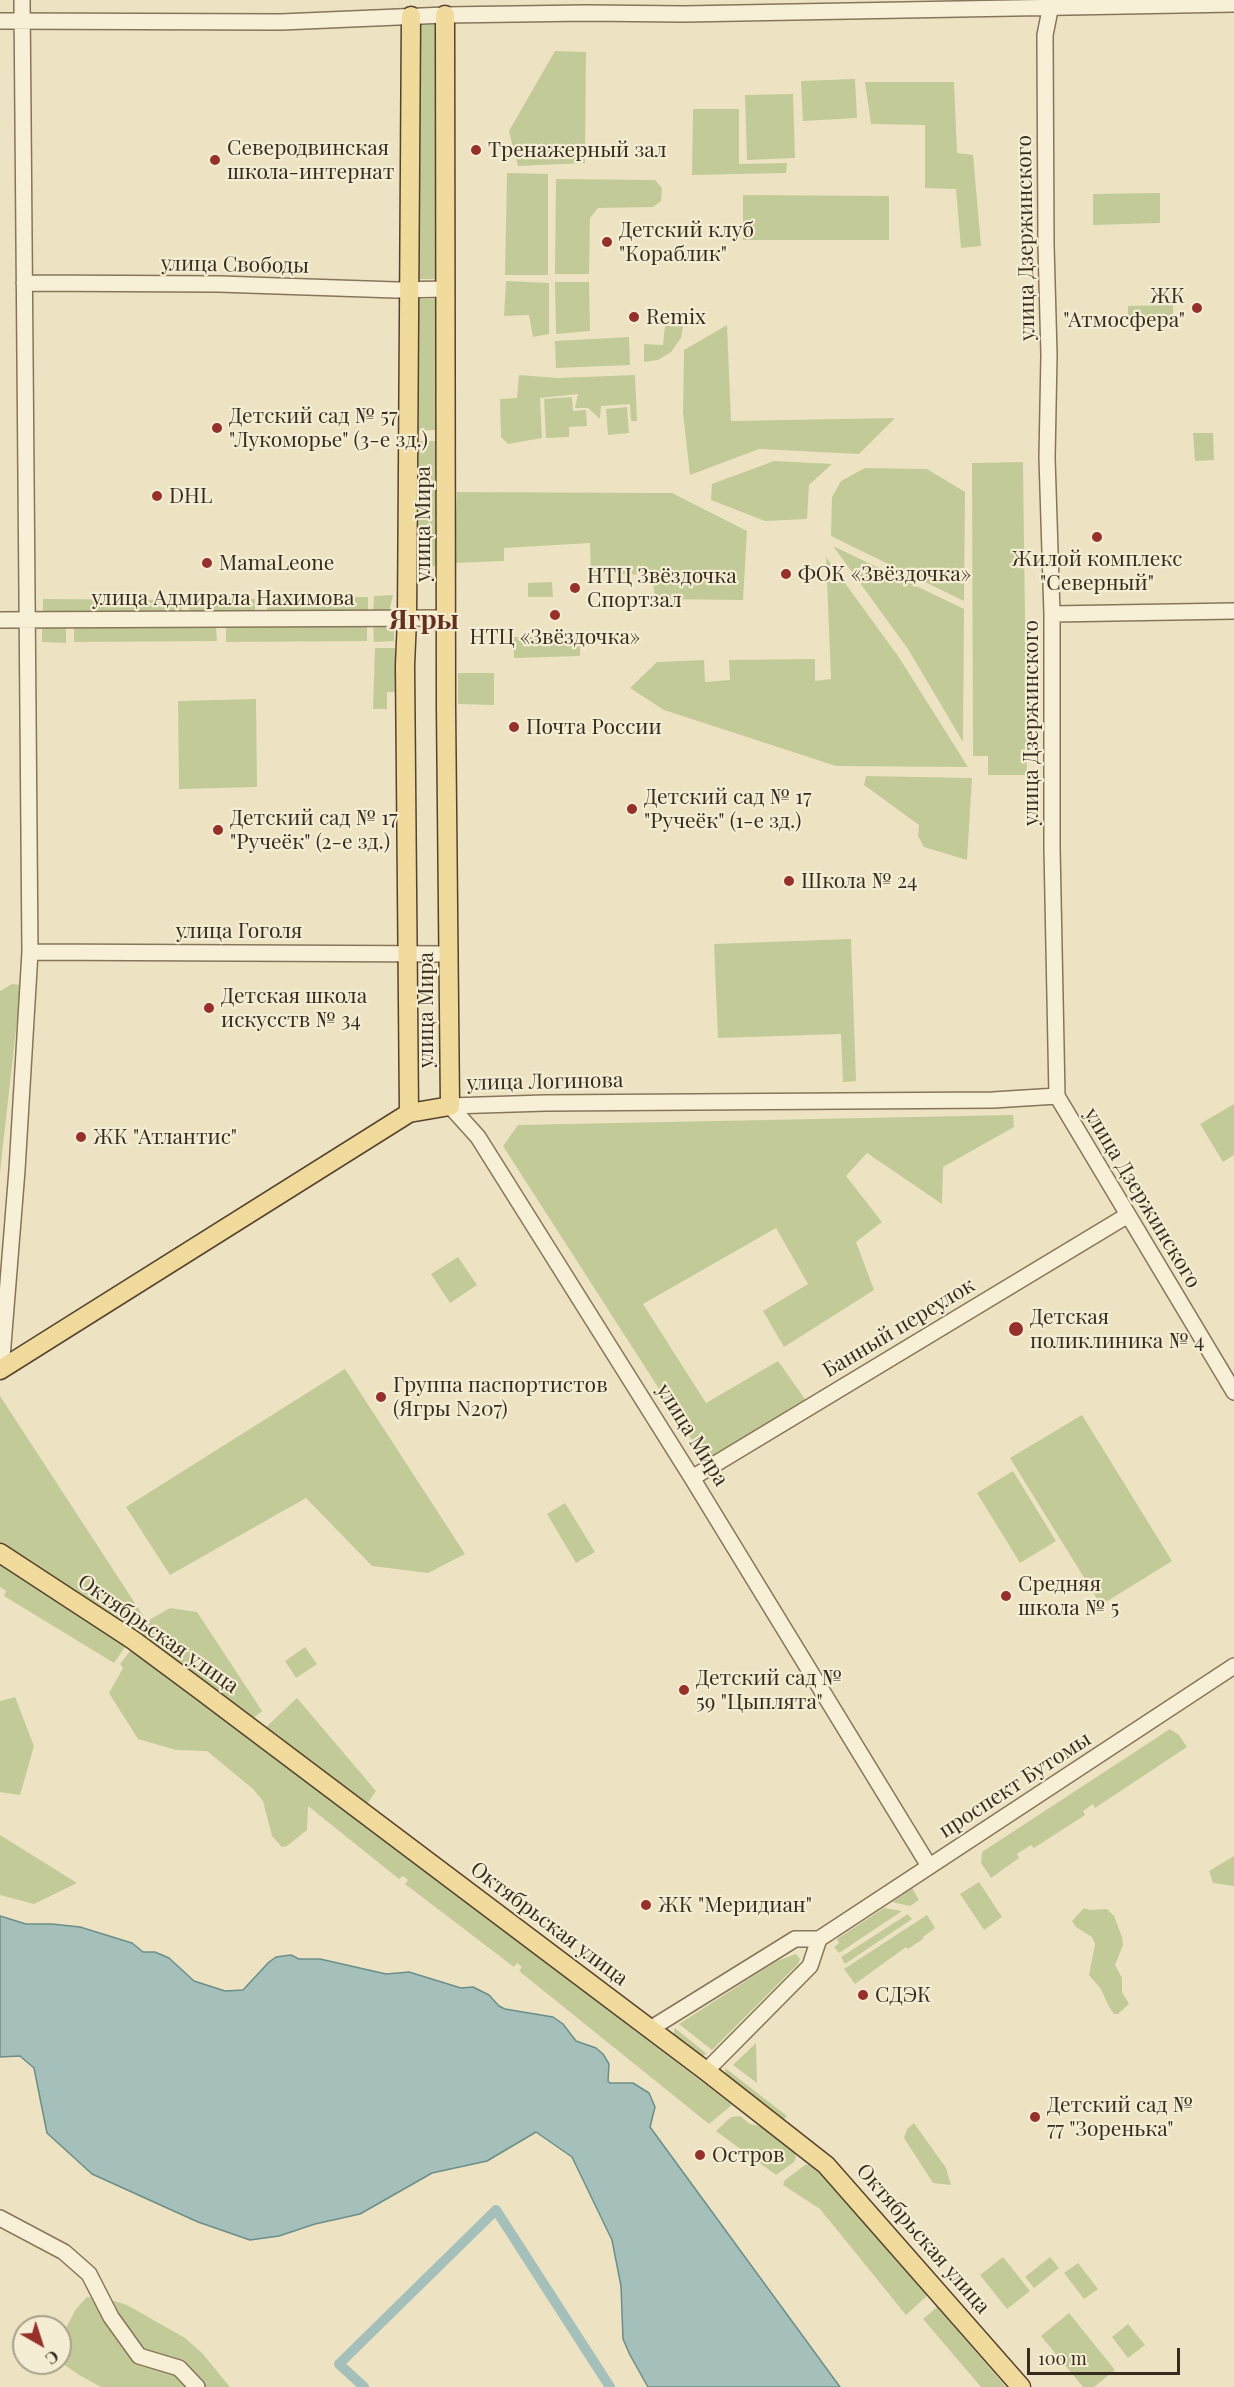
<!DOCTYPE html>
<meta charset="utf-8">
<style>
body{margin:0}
#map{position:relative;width:1234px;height:2387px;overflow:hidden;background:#ede3c3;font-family:"Playfair Display",serif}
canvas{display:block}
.north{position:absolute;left:12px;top:2315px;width:60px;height:60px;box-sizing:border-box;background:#f5edd3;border:2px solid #a9a08b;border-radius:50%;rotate:141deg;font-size:16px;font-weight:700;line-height:24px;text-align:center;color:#372c1e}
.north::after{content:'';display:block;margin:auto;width:21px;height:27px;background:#95302b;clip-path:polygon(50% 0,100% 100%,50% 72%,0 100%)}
.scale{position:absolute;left:1027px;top:2348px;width:153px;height:27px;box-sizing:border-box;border:3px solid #372c1e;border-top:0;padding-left:8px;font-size:18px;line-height:21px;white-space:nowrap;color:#372c1e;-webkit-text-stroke:4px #f5edd3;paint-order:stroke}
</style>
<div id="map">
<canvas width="1234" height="2387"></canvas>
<div class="north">С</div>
<div class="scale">100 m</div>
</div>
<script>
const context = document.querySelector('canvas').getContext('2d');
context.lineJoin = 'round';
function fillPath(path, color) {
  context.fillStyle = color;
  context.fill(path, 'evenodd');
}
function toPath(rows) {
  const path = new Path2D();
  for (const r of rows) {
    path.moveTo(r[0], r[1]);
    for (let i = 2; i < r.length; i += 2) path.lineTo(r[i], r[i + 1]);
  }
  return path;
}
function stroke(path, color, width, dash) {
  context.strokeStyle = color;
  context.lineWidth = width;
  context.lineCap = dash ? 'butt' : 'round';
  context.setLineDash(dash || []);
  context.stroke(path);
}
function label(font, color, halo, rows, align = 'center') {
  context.font = font + ' "Playfair Display",serif';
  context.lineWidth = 4.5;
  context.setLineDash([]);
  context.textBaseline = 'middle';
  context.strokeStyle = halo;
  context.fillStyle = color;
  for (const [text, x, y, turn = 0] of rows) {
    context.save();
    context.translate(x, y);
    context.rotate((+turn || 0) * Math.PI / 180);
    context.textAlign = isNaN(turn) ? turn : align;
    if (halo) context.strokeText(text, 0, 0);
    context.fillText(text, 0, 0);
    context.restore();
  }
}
fillPath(toPath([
 [427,21,438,22,437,279,416,279,416,27],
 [555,51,586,52,585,163,518,166,509,131],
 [855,79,857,118,803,121,801,81],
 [865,82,954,82,957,153,973,155,981,246,961,248,956,189,925,188,925,125,871,124],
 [793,94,795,158,747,160,745,95],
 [693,109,739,109,739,164,787,163,786,173,692,175],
 [507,173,548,174,548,275,505,275],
 [556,179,655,180,662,188,661,201,653,207,598,208,590,218,589,274,555,274],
 [1160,193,1160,223,1093,225,1093,194],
 [743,195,889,196,889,240,743,240],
 [506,281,549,283,549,334,533,337,529,315,504,316],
 [555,282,589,282,590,331,556,334],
 [409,299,435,299,437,430,411,431],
 [1173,305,1173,323,1128,324,1128,306],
 [727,325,731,421,895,418,859,454,759,449,690,475,683,413,684,350],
 [665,326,683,326,681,338,671,352,658,360,644,362,644,344,663,345],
 [629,337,630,365,556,368,555,341],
 [519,375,558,378,635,375,637,421,631,421,630,404,601,406,600,419,588,408,575,408,578,394,540,398,542,438,508,444,501,437,500,399,517,398],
 [572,397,573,411,586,410,587,426,569,427,569,437,546,438,544,399],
 [627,407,629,433,608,435,606,409],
 [1193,433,1213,433,1214,460,1195,461],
 [409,441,438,441,439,566,411,568],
 [774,461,832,464,809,485,807,519,765,521,711,500,712,484],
 [1023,462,1027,775,988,775,988,756,973,756,972,463],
 [865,468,927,469,965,492,964,601,831,536,832,497,841,481],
 [457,492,672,493,747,531,743,600,655,599,652,574,591,575,590,543,504,548,504,561,454,563],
 [833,546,964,609,963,742,908,649],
 [826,557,898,656,968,767,836,766,664,710,630,688,657,662,704,660,705,682,730,680,729,660,815,659,815,681,831,679],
 [552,582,553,597,528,597,528,583],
 [393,595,389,612,373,616,374,596],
 [368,597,368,615,267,615,267,598],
 [43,599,182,600,182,615,43,613],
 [189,599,255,599,255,615,189,615],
 [373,623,391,625,394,631,394,641,374,642],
 [367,624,367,641,226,642,226,625],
 [42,626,66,626,66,643,42,642],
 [216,626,217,641,74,642,74,627],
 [580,636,580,656,514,658,514,637],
 [375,648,395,648,395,692,387,692,387,709,373,709],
 [458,673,494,673,494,705,458,704],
 [256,699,257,787,179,789,178,701],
 [866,776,972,778,967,860,924,847,918,836,919,825,864,785],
 [851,939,856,1081,843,1082,841,1034,718,1038,714,944],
 [12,984,21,985,0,1172,0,991],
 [1234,1104,1234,1155,1223,1162,1200,1124],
 [1013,1115,1014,1127,943,1167,942,1204,867,1153,846,1176,882,1222,856,1242,874,1290,784,1347,763,1311,808,1284,776,1228,643,1304,706,1403,778,1361,807,1402,706,1462,503,1146,518,1125],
 [458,1257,477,1285,450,1303,431,1274],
 [345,1369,465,1554,428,1573,372,1566,306,1498,170,1575,126,1507],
 [0,1396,144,1617,131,1634,0,1548],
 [1082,1415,1172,1561,1101,1605,1010,1458],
 [1013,1471,1056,1541,1020,1563,977,1493],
 [565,1503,595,1552,576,1563,547,1514],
 [0,1562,127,1644,114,1663,4,1596,6,1591,0,1587],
 [170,1608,197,1612,262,1711,250,1721,137,1638,149,1620],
 [133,1647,732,2105,709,2124,519,1971,522,1967,517,1963,514,1967,405,1884,408,1880,403,1876,399,1879,308,1806,307,1830,287,1846,282,1847,272,1836,263,1801,253,1789,207,1751,176,1750,138,1739,109,1693,123,1668,120,1664],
 [305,1647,317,1664,296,1678,285,1661],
 [15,1697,34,1746,20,1795,0,1792,0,1701],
 [297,1698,376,1791,365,1807,262,1731],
 [1170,1729,1179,1735,1187,1747,1095,1808,1093,1804,1083,1811,1085,1815,1034,1848,1031,1845,1017,1854,1019,1858,991,1878,981,1863,982,1852],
 [0,1835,77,1883,34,1904,0,1895],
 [1234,1856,1234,1886,1213,1883,1209,1871],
 [979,1882,1002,1917,984,1930,960,1894],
 [912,1888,919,1900,910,1906,892,1902],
 [884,1908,902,1911,839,1953,834,1947,839,1943,837,1939],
 [1084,1908,1090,1910,1107,1909,1114,1916,1122,1937,1123,1945,1115,1965,1122,1978,1122,1992,1129,2004,1118,2014,1114,2014,1108,2005,1101,1989,1089,1975,1095,1944,1092,1937,1076,1927,1072,1921],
 [908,1914,912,1919,845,1964,841,1957],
 [927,1915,935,1928,923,1937,923,1939,908,1949,906,1947,855,1984,844,1969],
 [796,1954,800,1959,798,1964,712,2050,679,2024,777,1961],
 [675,2028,707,2054,702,2056,695,2054,675,2039,673,2034],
 [756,2043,757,2083,733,2065],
 [725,2068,787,2116,782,2121,726,2079],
 [740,2116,750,2124,763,2127,794,2150,796,2157,794,2162,776,2175,716,2131,731,2117],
 [914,2123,946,2168,951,2185,933,2183,904,2138,907,2129],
 [811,2164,825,2175,850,2202,928,2295,906,2315,820,2209,783,2185,785,2180,805,2165],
 [1003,2257,1030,2291,1007,2309,980,2275],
 [1050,2257,1059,2268,1034,2288,1025,2277],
 [1078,2263,1098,2289,1084,2299,1064,2273],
 [87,2297,108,2299,127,2305,185,2338,202,2353,230,2387,101,2387,79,2375,62,2363,60,2339,76,2309],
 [937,2307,1006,2387,981,2387,923,2319],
 [1069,2313,1115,2370,1094,2387,1083,2387,1041,2336],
 [1128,2324,1145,2345,1128,2358,1112,2337]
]), '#c2cb97');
const water = toPath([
 [0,1916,26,1924,52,1924,80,1927,132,1943,143,1952,155,1952,169,1958,194,1981,225,1991,243,1990,269,1962,276,1957,291,1955,299,1959,320,1959,386,1974,409,1972,461,1988,473,1987,489,1995,499,2006,505,2009,553,2017,563,2024,576,2041,596,2048,603,2054,609,2064,608,2081,610,2083,633,2083,649,2093,655,2107,650,2127,840,2387,648,2387,630,2355,623,2339,621,2286,612,2240,572,2157,536,2132,487,2161,432,2173,360,2214,315,2224,279,2236,250,2240,198,2222,92,2174,47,2133,34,2068,20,2056,0,2057,0,1916]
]);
fillPath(water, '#a5c0ba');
stroke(water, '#6c8e88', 1.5);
stroke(toPath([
 [364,2387,339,2364,496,2210,610,2387]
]), '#a5c0ba', 10);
const minor = toPath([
 [1052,0,1045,35,1046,245,1049,355,1047,458,1052,614,1052,848,1057,1096,1234,1392],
 [0,21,281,22,445,15,586,13,684,14,1234,4],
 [24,283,219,284,396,290,446,289],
 [1052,614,1234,611],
 [0,620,446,618],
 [30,952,448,954],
 [450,1106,478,1137,692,1478,929,1866],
 [450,1106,545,1103,993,1100,1057,1096],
 [1,1370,17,1170,30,952,22,0],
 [692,1478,1128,1215],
 [650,2029,795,1939,819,1939,1234,1666],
 [706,2071,810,1966,819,1939],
 [0,2218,64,2252,89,2274,111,2317,139,2356,179,2368,197,2387]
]);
const major = toPath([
 [409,1113,405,665,407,619,411,16],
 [0,1370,409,1113,450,1106,446,708,445,15],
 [0,1553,133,1640,199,1689,706,2071,826,2165,1021,2387]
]);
stroke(minor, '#87755a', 18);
stroke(major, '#55432e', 21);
stroke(minor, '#f8f0d6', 15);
stroke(major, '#f0da9c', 18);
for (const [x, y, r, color] of [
 [476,150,6,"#95302b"],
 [215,160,6,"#95302b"],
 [607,242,6,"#95302b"],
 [1197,308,6,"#95302b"],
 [634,317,6,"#95302b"],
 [217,428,6,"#95302b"],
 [157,496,6,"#95302b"],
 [1097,537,6,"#95302b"],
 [207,563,6,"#95302b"],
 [786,574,6,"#95302b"],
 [575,588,6,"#95302b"],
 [555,615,6,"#95302b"],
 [514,727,6,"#95302b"],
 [632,809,6,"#95302b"],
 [218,830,6,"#95302b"],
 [789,881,6,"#95302b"],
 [209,1008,6,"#95302b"],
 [81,1137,6,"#95302b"],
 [1016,1329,8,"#95302b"],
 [381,1397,6,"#95302b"],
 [1006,1596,6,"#95302b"],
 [684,1690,6,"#95302b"],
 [646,1905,6,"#95302b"],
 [863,1995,6,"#95302b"],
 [1035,2117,6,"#95302b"],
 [700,2155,6,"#95302b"]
]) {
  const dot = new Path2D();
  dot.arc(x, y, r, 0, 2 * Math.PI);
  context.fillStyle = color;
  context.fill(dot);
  stroke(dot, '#f5edd3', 2);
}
label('21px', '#372c1e', '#f5edd3', [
 ["Северодвинская",227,148],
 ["школа-интернат",227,172],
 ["Тренажерный зал",488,150],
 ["Детский клуб",619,230],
 ["\"Кораблик\"",619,254],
 ["ЖК",1185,296,"right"],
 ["\"Атмосфера\"",1185,320,"right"],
 ["Remix",646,317],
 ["Детский сад № 57",229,416],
 ["\"Лукоморье\" (3-е зд.)",229,440],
 ["DHL",169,496],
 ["Жилой комплекс",1097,559,"center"],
 ["\"Северный\"",1097,583,"center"],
 ["MamaLeone",219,563],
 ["ФОК «Звёздочка»",798,574],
 ["НТЦ Звёздочка",587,576],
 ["Спортзал",587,600],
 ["НТЦ «Звёздочка»",555,637,"center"],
 ["Почта России",526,727],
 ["Детский сад № 17",644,797],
 ["\"Ручеёк\" (1-е зд.)",644,821],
 ["Детский сад № 17",230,818],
 ["\"Ручеёк\" (2-е зд.)",230,842],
 ["Школа № 24",801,881],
 ["Детская школа",221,996],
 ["искусств № 34",221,1020],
 ["ЖК \"Атлантис\"",93,1137],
 ["Детская",1030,1317],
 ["поликлиника № 4",1030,1341],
 ["Группа паспортистов",393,1385],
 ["(Ягры N207)",393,1409],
 ["Средняя",1018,1584],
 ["школа № 5",1018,1608],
 ["Детский сад №",696,1678],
 ["59 \"Цыплята\"",696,1702],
 ["ЖК \"Меридиан\"",658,1905],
 ["СДЭК",875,1995],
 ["Детский сад №",1047,2105],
 ["77 \"Зоренька\"",1047,2129],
 ["Остров",712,2155]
], 'left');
label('21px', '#372c1e', '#f5edd3', [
 ["улица Дзержинского",1026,238,-91],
 ["улица Свободы",235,265,1],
 ["улица Мира",423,524,-90],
 ["улица Адмирала Нахимова",223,598],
 ["улица Дзержинского",1031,723,-90],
 ["улица Гоголя",239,931],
 ["улица Мира",426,1010,-90],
 ["улица Логинова",545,1082,-1],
 ["улица Дзержинского",1142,1198,59],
 ["Банный переулок",899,1328,-31],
 ["улица Мира",692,1435,58],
 ["Октябрьская улица",158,1634,35],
 ["проспект Бутомы",1015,1785,-33],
 ["Октябрьская улица",549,1924,37],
 ["Октябрьская улица",923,2239,49]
]);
label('bold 27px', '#63301e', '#f5edd3', [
 ["Ягры",424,621]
]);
</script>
